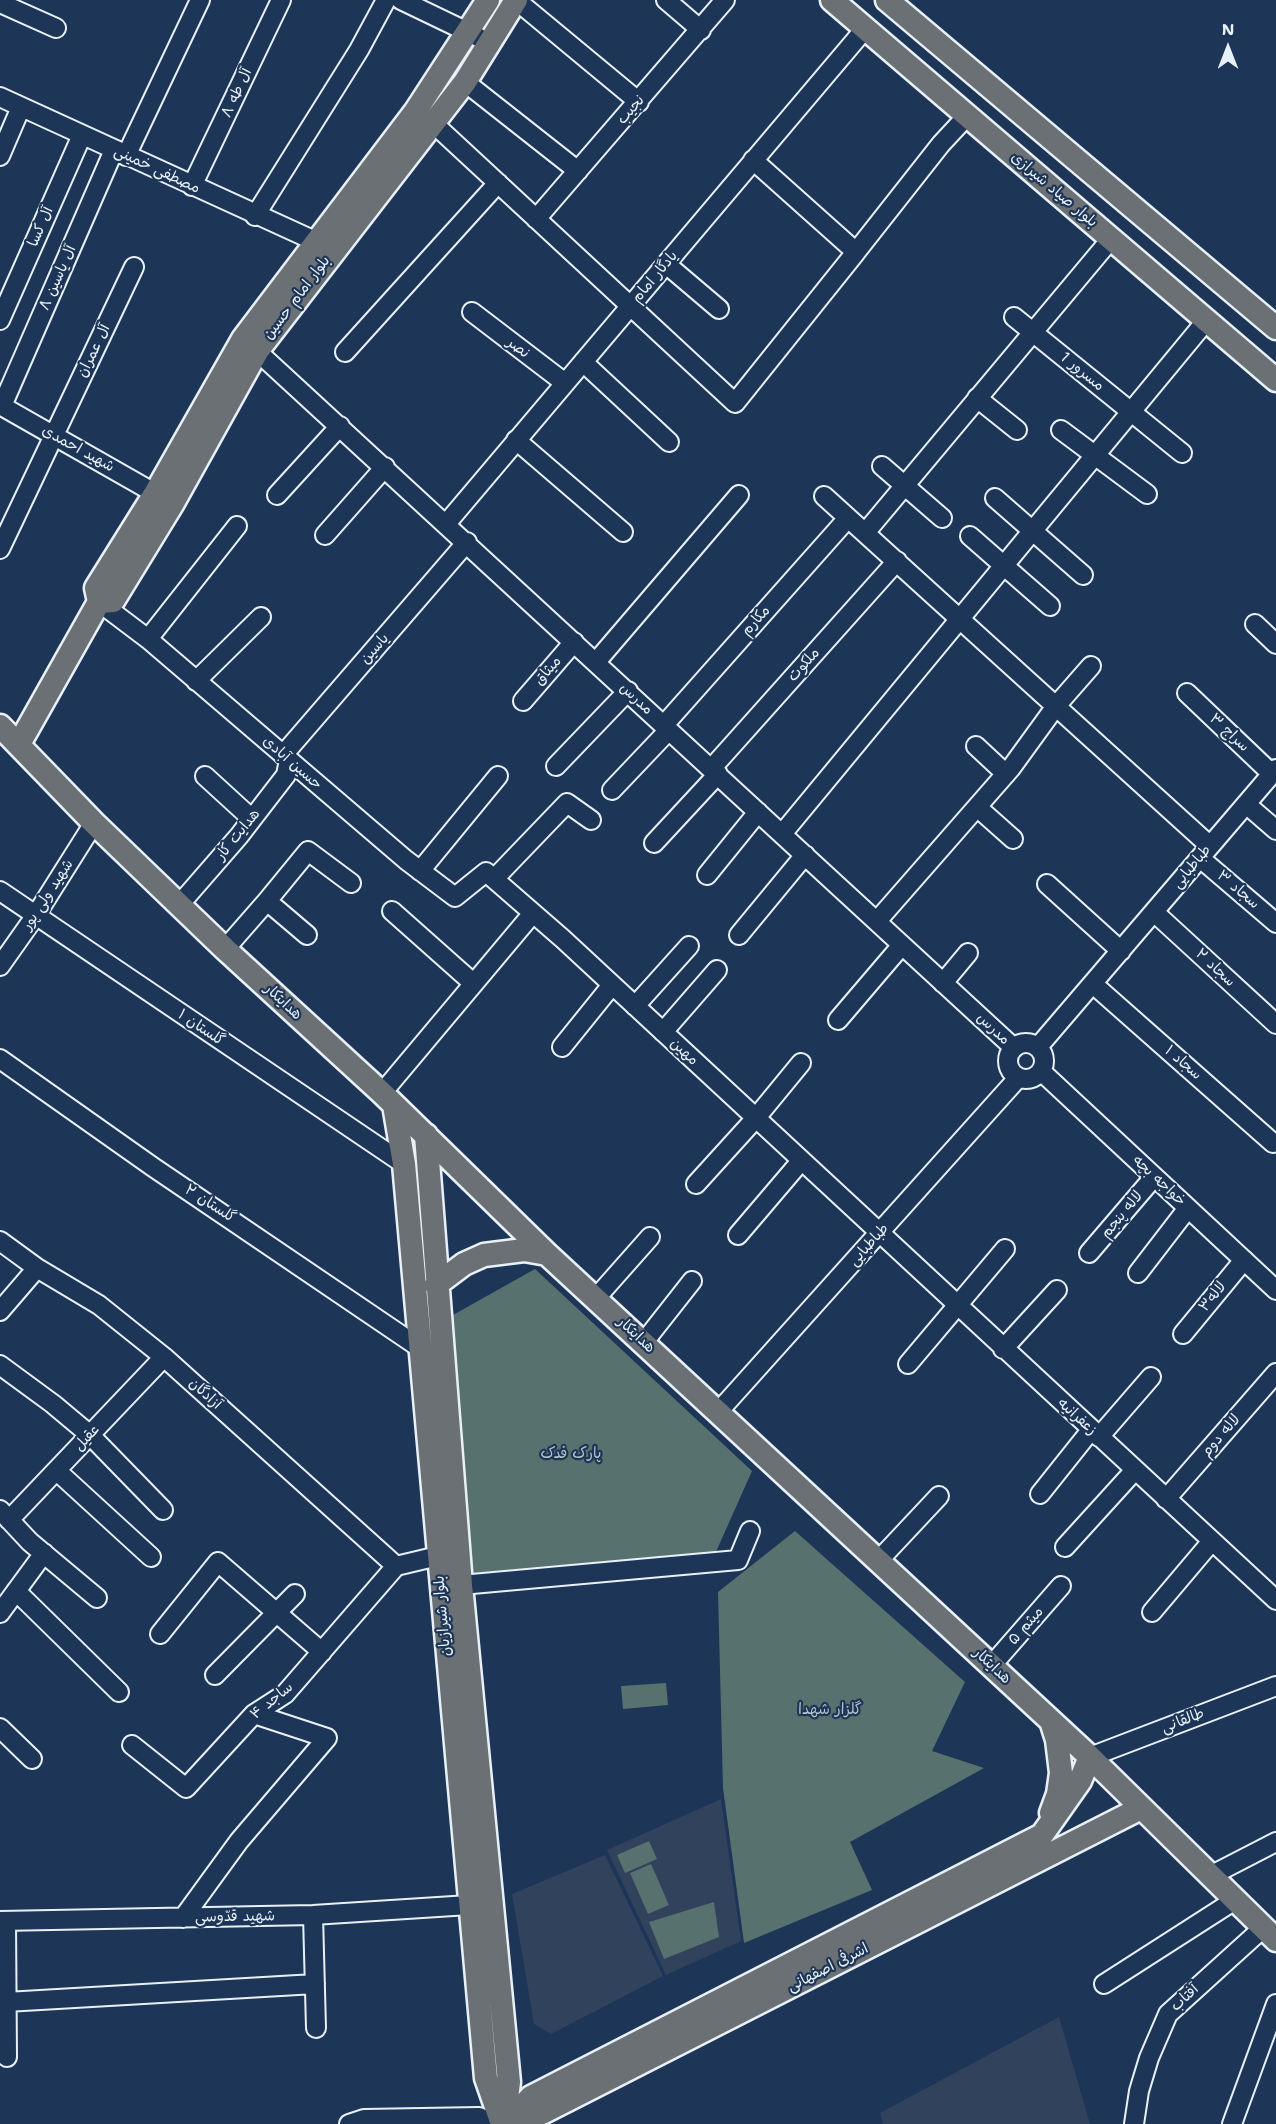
<!DOCTYPE html>
<meta charset="utf-8">
<style>
body{margin:0}
#map{position:relative;width:1276px;height:2124px;overflow:hidden;background:#1d3557;font-family:"Shantell Sans",sans-serif}
canvas{display:block}
.north{position:absolute;left:1198px;top:18px;width:60px;height:60px;-webkit-text-stroke:4px #1d3557;paint-order:stroke;rotate:0deg;font-size:16px;font-weight:700;line-height:24px;text-align:center;color:#e8f1f8}
.north::after{content:'';display:block;margin:auto;width:21px;height:27px;background:#e8f1f8;clip-path:polygon(50% 0,100% 100%,50% 72%,0 100%)}
</style>
<div id="map">
<canvas width="1276" height="2124"></canvas>
<div class="north">N</div>
</div>
<script>
const context = document.querySelector('canvas').getContext('2d');
context.lineJoin = 'round';
function fillPath(path, color) {
  context.fillStyle = color;
  context.fill(path, 'evenodd');
}
function toPath(rows) {
  const path = new Path2D();
  for (const r of rows) {
    if (r.length === 3) {
      path.moveTo(r[0] + r[2], r[1]);
      path.arc(r[0], r[1], r[2], 0, 2 * Math.PI);
      continue;
    }
    path.moveTo(r[0], r[1]);
    for (let i = 2; i < r.length; i += 2) path.lineTo(r[i], r[i + 1]);
  }
  return path;
}
function stroke(path, color, width, dash) {
  context.strokeStyle = color;
  context.lineWidth = width;
  context.lineCap = dash ? 'butt' : 'round';
  context.setLineDash(dash || []);
  context.stroke(path);
}
function label(font, color, halo, rows, align = 'center') {
  context.font = font + ' "Shantell Sans","Playpen Sans Arabic",sans-serif';
  context.lineWidth = 4.5;
  context.setLineDash([]);
  context.textBaseline = 'middle';
  context.strokeStyle = halo;
  context.fillStyle = color;
  for (const [text, x, y, turn = 0] of rows) {
    context.save();
    context.translate(x, y);
    context.rotate((+turn || 0) * Math.PI / 180);
    context.textAlign = isNaN(turn) ? turn : align;
    if (halo) context.strokeText(text, 0, 0);
    context.fillText(text, 0, 0);
    context.restore();
  }
}
fillPath(toPath([
 [721,1799,741,1941,666,1975,607,1850],
 [605,1855,663,1976,551,2034,534,2024,512,1894],
 [1059,2017,1090,2124,883,2124,880,2113]
]), '#31425d');
fillPath(toPath([
 [535,1269,752,1471,715,1554,473,1576,444,1320],
 [795,1531,965,1682,932,1751,984,1768,850,1842,872,1890,744,1943,723,1788,718,1592],
 [666,1683,668,1705,623,1709,621,1686],
 [649,1841,657,1859,625,1873,617,1855],
 [651,1864,669,1905,648,1914,630,1873],
 [714,1902,719,1937,664,1959,649,1922]
]), '#57716e');
const minor = toPath([
 [401,0,478,37],
 [516,0,639,102],
 [666,0,701,30],
 [0,3,56,28],
 [465,82,578,171],
 [0,97,328,247],
 [424,118,433,123,735,403,856,252,753,160],
 [0,156,21,107],
 [126,156,200,0],
 [192,186,281,0],
 [255,216,359,50,386,0],
 [536,219,725,0],
 [856,252,941,144,967,116],
 [666,264,719,309],
 [472,312,565,383],
 [1014,317,1182,453],
 [0,320,82,135],
 [247,342,1014,1048],
 [345,352,498,183],
 [583,362,669,442],
 [977,398,1017,430],
 [0,405,165,499],
 [2,406,114,150],
 [1061,430,1147,494],
 [516,440,623,532],
 [882,466,942,518],
 [277,495,340,426],
 [824,496,1210,846],
 [995,498,1083,575],
 [446,524,864,30],
 [865,533,1111,239],
 [325,535,385,467],
 [970,536,1050,606],
 [0,549,134,267],
 [99,602,148,639,406,860,455,897,486,872,563,939,1276,1600],
 [1255,624,1276,644],
 [148,639,237,526],
 [596,662,739,495],
 [196,681,261,617],
 [1187,693,1272,774],
 [523,701,574,642],
 [664,725,848,518],
 [976,746,1006,774],
 [283,755,467,542],
 [556,766,628,691],
 [711,769,897,561],
 [205,776,252,819],
 [612,790,669,730],
 [1246,804,1276,830],
 [977,807,1013,839],
 [782,834,1206,321],
 [654,843,718,774],
 [1200,858,1276,923],
 [420,871,498,776],
 [707,875,758,812],
 [494,879,567,803,591,820],
 [1047,884,1121,951],
 [0,891,404,1164],
 [267,901,308,851,351,883],
 [179,905,239,836,286,775,289,760],
 [392,911,473,983],
 [1154,912,1276,1024],
 [877,921,1011,768,1056,706,1091,666],
 [739,935,805,855],
 [225,949,267,901,307,935],
 [0,966,36,915,94,823],
 [943,983,968,953],
 [1093,984,1273,1143],
 [635,1006,689,946],
 [838,1020,902,945],
 [663,1032,717,970],
 [1026,1061,18],
 [562,1047,612,985],
 [1038,1047,1276,769],
 [0,1059,153,1167,420,1348],
 [1042,1072,1276,1290],
 [382,1093,533,913],
 [696,1184,755,1119,801,1063],
 [738,1235,801,1161],
 [0,1241,37,1268,99,1305,164,1357,396,1566],
 [1089,1253,1154,1177],
 [1138,1273,1188,1208],
 [596,1298,650,1237],
 [0,1311,37,1268],
 [1183,1334,1244,1260],
 [644,1342,692,1281],
 [1003,1349,1057,1290],
 [908,1364,1005,1249],
 [0,1365,53,1404,90,1435,163,1510],
 [719,1411,1018,1078],
 [1099,1437,1151,1377],
 [57,1471,151,1557],
 [1040,1494,1091,1430],
 [1166,1499,1276,1373],
 [0,1510,30,1542,97,1598],
 [9,1520,164,1357],
 [1065,1547,1135,1470],
 [879,1560,939,1496],
 [461,1585,738,1560,750,1531],
 [16,1591,119,1692],
 [1152,1612,1212,1541],
 [0,1613,44,1553],
 [160,1634,218,1562,322,1652],
 [992,1665,1061,1586],
 [215,1675,295,1594],
 [0,1728,32,1759],
 [132,1745,186,1788,254,1714,285,1694,396,1566,438,1556],
 [1090,1757,1276,1686],
 [1210,1876,1276,1842],
 [313,1915,316,2028],
 [183,1918,239,1841,327,1738,254,1714],
 [0,1921,313,1915,469,1905],
 [6,1921,7,2057],
 [1104,1984,1235,1900],
 [6,2002,315,1984],
 [349,2124,364,2119,479,2117,495,2124],
 [1134,2124,1139,2091,1149,2058,1168,2014,1263,1928],
 [1232,2124,1276,2004]
]);
const major = toPath([
 [832,0,1276,380],
 [887,0,1276,328],
 [99,602,113,601,173,503,258,350,465,82,516,0],
 [0,726,94,823,225,949,382,1093,547,1254,1090,1757,1276,1940],
 [19,744,99,602,96,588,156,492,243,339,415,112,488,0],
 [394,1105,404,1164,486,2078,502,2124],
 [426,1135,461,1585,509,2082,504,2123],
 [436,1285,464,1264,484,1255,524,1250,547,1254],
 [1051,1721,1057,1740,1061,1773,1058,1794,1051,1813],
 [506,2124,531,2097,1042,1835,1080,1781,1090,1757],
 [512,2124,542,2113,1141,1808]
]);
stroke(minor, '#e8f1f8', 22);
stroke(major, '#e8f1f8', 27);
stroke(minor, '#1d3557', 18);
stroke(major, '#6b7074', 22);
label('15px', '#e8f1f8', '#1d3557', [
 ["آل طه ۸",237,93,-65],
 ["نجیب",631,110,-49],
 ["مصطفی خمینی",157,170,25],
 ["بلوار صیاد شیرازی",1054,190,40],
 ["آل کسا",41,227,-66],
 ["یادگار امام",655,277,-50],
 ["آل یاسین ۸",58,278,-66],
 ["بلوار امام حسین",297,298,-53],
 ["نصر",518,348,37],
 ["آل عمران",94,351,-64],
 ["مسرور 1",1082,372,39],
 ["شهید احمدی",78,449,29],
 ["مکارم",756,621,-48],
 ["یاسین",375,649,-49],
 ["ملکوت",804,665,-48],
 ["میثاق",548,671,-49],
 ["مدرس",636,699,43],
 ["سراج ۳",1229,733,43],
 ["حسین آبادی",292,763,41],
 ["هدایت کار",238,835,-51],
 ["طباطبایی",1192,867,-50],
 ["سجاد ۳",1238,890,40],
 ["شهید ولی پور",48,895,-57],
 ["سجاد ۲",1215,968,43],
 ["هدایتکار",283,1002,43],
 ["گلستان ۱",201,1028,34],
 ["مدرس",993,1029,43],
 ["مهین",684,1052,43],
 ["سجاد ۱",1183,1063,41],
 ["خواجه بچه",1159,1181,43],
 ["گلستان ۲",210,1204,33],
 ["لاله پنجم",1122,1215,-50],
 ["طباطبایی",869,1245,-48],
 ["لاله۳",1213,1297,-51],
 ["هدایتکار",636,1335,43],
 ["آزادگان",205,1394,42],
 ["زعفرانیه",1077,1417,42],
 ["لاله دوم",1221,1436,-49],
 ["عقیل",87,1438,-47],
 ["بلوار شیرازیان",443,1616,-95],
 ["میثم ۵",1026,1626,-49],
 ["هدایتکار",992,1666,43],
 ["ساجد ۴",272,1701,-39],
 ["طالقانی",1183,1721,-21],
 ["شهید قدّوسی",235,1917,-1],
 ["اشرفی اصفهانی",828,1968,-27],
 ["آفتاب",1185,1998,-43]
]);
label('15px', '#b5c4c8', '#1d3557', [
 ["پارک فدک",571,1454],
 ["گلزار شهدا",830,1710]
]);
</script>
